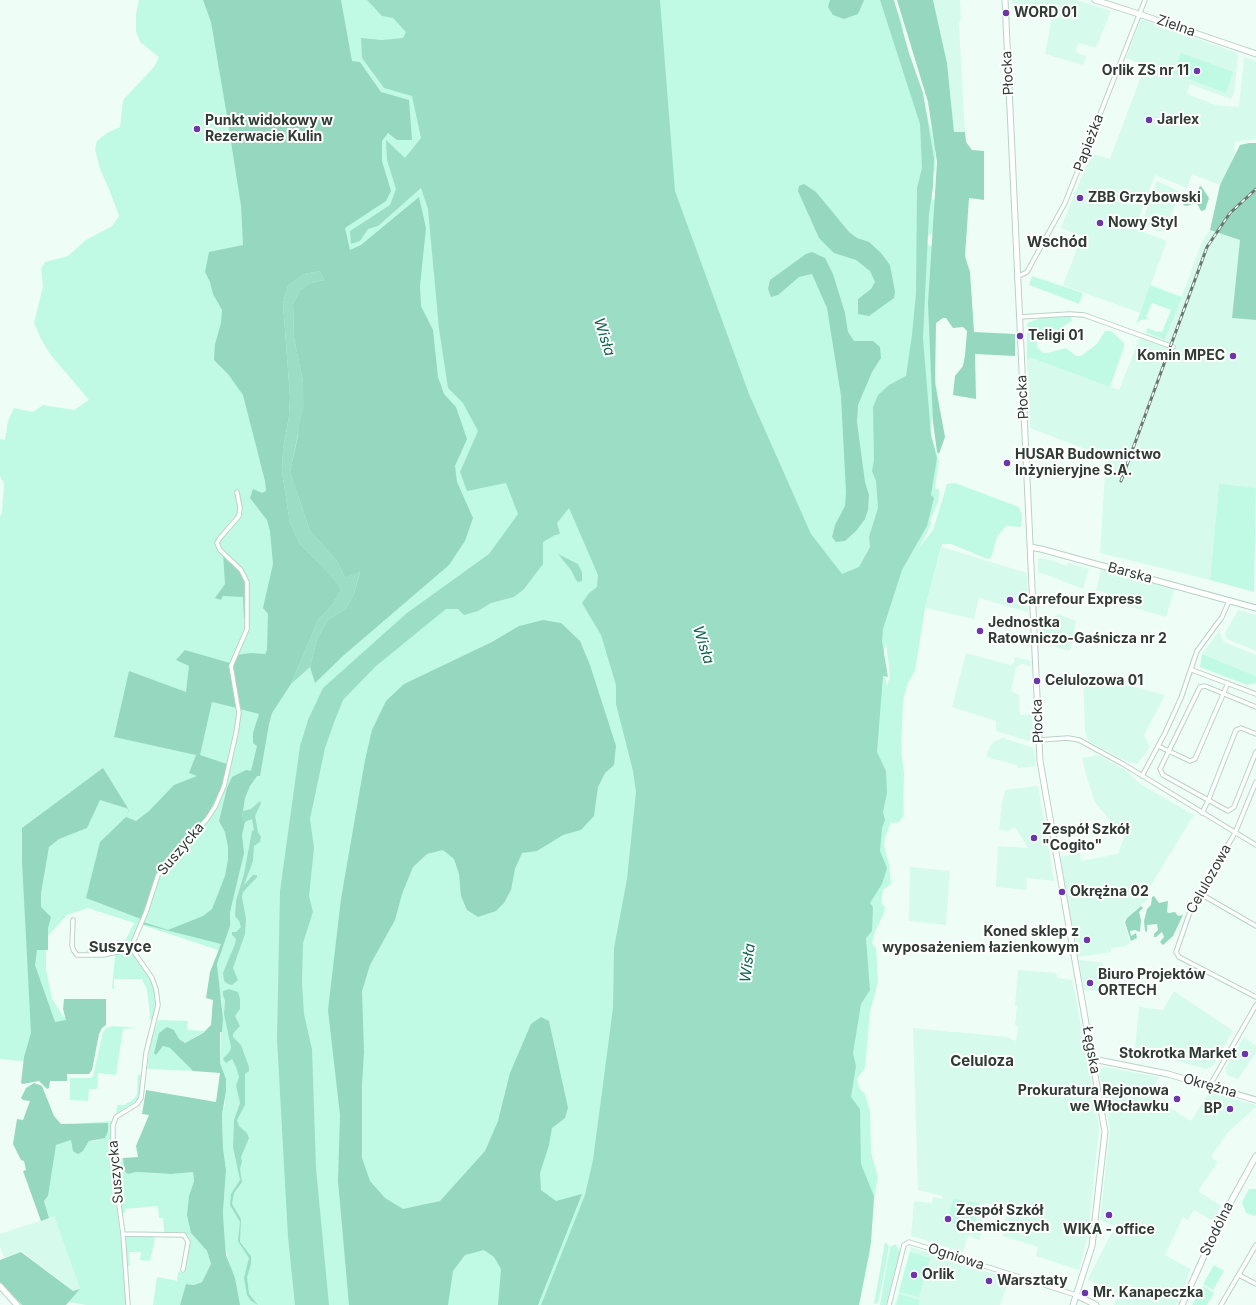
<!DOCTYPE html>
<meta charset="utf-8">
<style>
body{margin:0}
canvas{display:block;background:#eefef7}
</style>
<canvas width="1256" height="1305"></canvas>
<script>
const context = document.querySelector('canvas').getContext('2d');
context.lineJoin = 'round';
function fillPath(path, color) {
  context.fillStyle = color;
  context.fill(path, 'evenodd');
}
function toPath(rows) {
  const path = new Path2D();
  for (const r of rows) {
    path.moveTo(r[0], r[1]);
    for (let i = 2; i < r.length; i += 2) path.lineTo(r[i], r[i + 1]);
  }
  return path;
}
function stroke(path, color, width, dash) {
  context.strokeStyle = color;
  context.lineWidth = width;
  context.lineCap = dash ? 'butt' : 'round';
  context.setLineDash(dash || []);
  context.stroke(path);
}
function label(font, color, halo, rows, align = 'center') {
  context.font = font + ' Inter,sans-serif';
  context.lineWidth = 4;
  context.setLineDash([]);
  context.textBaseline = 'middle';
  context.strokeStyle = halo;
  context.fillStyle = color;
  for (const [text, x, y, turn = 0] of rows) {
    context.save();
    context.translate(x, y);
    context.rotate((+turn || 0) * Math.PI / 180);
    context.textAlign = isNaN(turn) ? turn : align;
    if (halo) context.strokeText(text, 0, 0);
    context.fillText(text, 0, 0);
    context.restore();
  }
}
fillPath(toPath([
 [933,0,960,0,961,18,959,24,965,132,954,133,947,63],
 [1012,0,1076,0,1111,11,1096,48,1079,43,1075,52,1086,56,1083,65,1045,54,1052,16,1026,7,1012,8],
 [1141,19,1237,53,1238,57,1234,94,1230,99,1190,84,1187,94,1216,105,1239,107,1244,57,1256,61,1256,139,1235,142,1232,178,1220,185,1192,174,1187,188,1155,175,1135,229,1167,241,1140,313,1063,285,1082,236,1061,228,1089,159,1089,153,1110,159,1145,66,1126,58],
 [1157,181,1180,192,1166,230,1161,232,1145,226,1144,222,1145,213],
 [1210,230,1240,240,1232,318,1256,320,1256,488,1219,485,1210,580,1100,553,1106,457,1030,428,1027,360,1031,358,1119,390,1140,337,1144,338,1146,332,1166,340,1202,242],
 [942,547,1027,573,1028,612,979,598,974,619,925,608],
 [1038,558,1051,560,1066,566,1068,563,1089,569,1083,589,1045,574,1038,573],
 [1102,566,1175,587,1166,617,1107,600,1109,594,1096,590],
 [1238,610,1256,615,1256,651,1227,639,1225,633],
 [1058,614,1076,621,1070,651,1044,643,1040,647,1039,626,1046,625],
 [1219,631,1224,642,1256,655,1256,676,1202,654],
 [966,653,1010,665,1014,663,1015,657,1031,661,1031,666,1021,664,1016,668,1011,691,1019,695,1020,715,1032,714,1034,740,1032,742,996,731,996,721,952,707],
 [1083,674,1165,695,1144,735,1150,747,1137,764,1124,760,1088,741,1085,731],
 [1003,738,1034,748,1036,766,1018,768,1017,765,986,757,990,746,995,741],
 [1098,755,1125,770,1142,785,1194,815,1148,890,1148,899,1124,920,1130,943,1126,946,1111,948,1111,952,1078,957,1060,857,1080,853,1081,861,1118,854,1125,834,1116,828,1095,802,1086,775,1082,758],
 [1038,786,1054,881,1027,878,1026,890,996,887,998,846,1028,848,1015,827,1008,831,999,830,1002,803,1005,790],
 [910,867,950,871,946,925,909,921],
 [1079,960,1103,963,1100,991,1084,990],
 [1018,970,1056,973,1058,978,1072,980,1078,1009,1099,1128,1088,1235,1079,1270,1036,1256,1038,1247,1003,1236,1007,1207,985,1203,980,1240,968,1236,963,1252,911,1236,914,1201,932,1203,933,1197,942,1199,943,1196,918,1190,913,1028,1008,1037,1016,1042,1018,1026,1015,1025,1017,1006,1015,1006],
 [1174,991,1233,1031,1213,1066,1206,1069,1135,1049,1139,1007,1163,1010],
 [1244,1037,1256,1046,1256,1053,1238,1079,1227,1075,1225,1069],
 [1104,1067,1159,1077,1152,1090,1156,1099,1191,1121,1209,1092,1256,1105,1256,1107,1228,1132,1211,1157,1218,1162,1198,1191,1221,1206,1213,1221,1194,1210,1188,1220,1183,1217,1165,1255,1191,1269,1176,1305,1114,1305,1118,1296,1088,1279,1112,1232,1116,1227,1100,1220,1110,1129,1099,1071],
 [54,1216,80,1289,73,1291,23,1252,4,1258,0,1246,0,1234],
 [911,1247,1009,1279,1000,1305,895,1305]
]), '#d6faeb');
fillPath(toPath([
 [139,0,892,0,901,19,903,29,902,37,925,108,935,144,935,170,931,177,932,199,941,202,934,232,927,237,925,243,933,247,935,369,937,395,930,433,939,461,935,488,939,490,939,494,938,503,930,521,932,523,919,548,933,530,947,484,955,483,1019,507,1022,516,1021,527,1006,526,997,537,991,558,987,559,951,544,942,544,925,608,915,671,908,683,903,700,901,750,904,774,903,816,899,822,893,823,891,822,885,838,884,846,889,864,891,884,883,890,881,903,885,907,884,913,875,932,872,943,876,948,878,982,870,1012,865,1068,857,1079,860,1089,865,1094,870,1111,871,1152,878,1178,875,1192,869,1256,859,1305,233,1305,229,1262,225,1246,223,1212,226,1170,223,1148,222,1115,225,1103,226,1079,220,1063,222,998,220,998,217,964,221,951,139,924,131,941,130,946,107,953,86,952,87,949,116,949,123,945,134,923,88,908,67,915,46,938,46,969,52,999,63,1016,74,1023,30,1062,0,1059,0,517,2,512,4,484,0,476,0,439,5,440,8,421,14,408,33,412,43,405,74,410,89,400,50,354,41,339,34,323,43,286,41,269,45,262,68,256,86,240,112,226,119,216,109,189,100,169,95,149,97,141,107,133,120,127,123,100,154,67,159,57,140,42,136,31,136,14],
 [886,643,890,676,887,685,882,669,881,662],
 [1181,53,1233,72,1226,93,1173,73],
 [1032,276,1083,293,1079,304,1029,285],
 [1150,285,1182,297,1165,340,1146,332,1147,328,1158,332,1159,331,1162,332,1171,310,1152,303,1146,317,1149,319,1141,320,1136,324],
 [1067,316,1071,316,1072,321,1061,328,1063,333,1057,335,1048,331,1038,333,1036,335,1037,347,1043,353,1047,353,1066,348,1076,356,1081,356,1097,344,1105,331,1111,331,1124,343,1124,347,1110,387,1031,358,1027,360,1027,324,1029,322,1041,318],
 [1219,484,1256,488,1254,592,1210,580],
 [1202,654,1256,676,1256,683,1247,685,1200,667],
 [128,952,134,954,153,985,157,998,153,1021,149,1019,150,1015,147,990,142,979,114,979,114,989,112,989,115,956,116,954],
 [158,1020,188,1021,187,1030,205,1031,185,1043,179,1039,174,1030,159,1033,156,1055,163,1046,170,1048,193,1071,147,1069,151,1040],
 [113,1026,138,1028,123,1029,116,1075,98,1073,97,1089,89,1089,88,1101,70,1100,70,1078,90,1078,93,1076,103,1032,106,1028],
 [138,1075,142,1075,139,1099,116,1114,117,1105,124,1105,134,1099,137,1094],
 [110,1121,112,1122,112,1170,122,1249,126,1305,86,1305,68,1302,80,1289,54,1216,49,1218,44,1201,48,1196,52,1161,56,1145,71,1140,83,1151,89,1141,98,1141,63,1125],
 [115,1142,118,1159,123,1158,124,1171,128,1174,136,1172,165,1174,193,1172,194,1181,189,1196,191,1233,207,1251,211,1264,202,1282,194,1285,186,1284,180,1305,153,1305,157,1277,177,1281,178,1272,185,1273,190,1243,189,1237,183,1232,164,1232,163,1218,159,1218,158,1206,125,1209,125,1213,121,1213,115,1165],
 [1249,1189,1256,1189,1256,1215,1254,1216,1246,1213,1242,1202],
 [954,1198,964,1201,957,1224,947,1221],
 [968,1201,980,1204,974,1225,962,1221],
 [127,1236,154,1237,155,1239,150,1261,140,1260,141,1252,129,1252,130,1266,127,1266,124,1239],
 [885,1242,889,1246,886,1264,878,1303,874,1304],
 [896,1244,898,1249,900,1251,886,1305,880,1305,890,1247],
 [910,1252,930,1258,919,1297,899,1292],
 [1214,1265,1224,1271,1213,1290,1203,1284],
 [1203,1286,1214,1293,1207,1305,1192,1305],
 [900,1294,920,1300,919,1305,896,1305]
]), '#c1fae4');
fillPath(toPath([
 [203,0,341,0,352,61,360,62,381,92,409,100,412,140,397,140,388,133,382,141,382,161,391,191,386,201,345,228,350,250,361,245,419,197,426,228,420,286,421,306,433,330,438,377,444,394,456,407,467,439,455,466,457,482,473,518,465,541,449,565,344,655,315,683,310,667,317,639,328,620,346,609,354,594,360,572,345,578,337,561,310,531,290,472,298,436,303,382,294,338,293,304,300,290,311,283,324,280,320,271,304,274,288,286,283,303,290,397,289,416,283,450,282,472,290,523,300,544,336,581,341,590,333,604,318,620,291,684,272,713,269,724,260,776,257,776,250,786,245,798,242,817,245,822,242,835,244,853,230,912,230,926,217,964,223,1019,222,1032,220,1032,220,1063,226,1079,226,1091,222,1115,223,1148,226,1170,223,1212,224,1229,226,1255,235,1278,240,1305,180,1305,186,1284,194,1285,202,1282,211,1264,207,1251,191,1233,187,1215,189,1196,194,1181,193,1172,171,1174,136,1172,128,1174,124,1171,123,1158,138,1157,136,1146,149,1115,142,1114,146,1090,216,1102,220,1073,193,1071,170,1048,163,1046,156,1055,154,1053,159,1033,167,1027,174,1030,179,1039,185,1043,203,1033,211,1025,213,1000,206,998,210,972,221,944,142,924,143,922,168,930,203,916,212,909,225,876,228,860,228,847,225,832,219,821,227,788,232,777,246,770,251,771,257,746,253,743,253,733,259,714,240,709,233,664,236,655,251,653,265,654,267,650,268,614,263,608,273,564,270,531,267,520,250,498,253,489,262,493,266,491,265,481,243,395,228,374,214,360,215,344,221,323,222,310,213,294,210,282,205,272,209,252,243,245,241,206,227,116,211,22],
 [830,0,864,0,858,14,844,19,833,15,828,7],
 [897,0,933,0,947,63,954,132,965,132,966,142,972,150,984,151,984,200,969,198,965,256,970,272,974,332,1015,334,1015,356,975,354,976,399,953,395,955,376,963,366,965,355,967,331,963,327,953,328,946,318,943,318,936,323,935,383,945,437,939,454,937,452,933,422,928,303,937,162,928,102],
 [1249,143,1256,143,1256,320,1232,318,1240,240,1210,230,1220,185,1240,145],
 [804,184,816,192,849,232,857,238,869,242,881,253,890,265,895,292,894,298,869,316,858,314,858,299,871,289,875,282,870,271,856,260,834,253,819,238,798,191,799,186],
 [1201,186,1209,198,1205,210,1201,211,1198,205,1195,203,1187,206,1183,205,1186,200,1199,195,1199,187],
 [812,252,825,258,833,274,845,313,848,332,854,341,873,341,880,347,881,358,872,372,858,405,857,422,865,482,869,495,868,510,865,519,856,531,845,541,836,542,832,537,835,525,845,506,846,492,841,396,827,308,812,274,799,277,778,295,771,297,768,289,770,280,806,254],
 [223,553,244,576,246,583,245,619,244,619,243,597,223,596,221,600,215,598,225,584],
 [543,620,561,623,580,641,590,665,616,746,614,765,605,773,598,787,594,816,581,830,563,835,537,851,522,853,515,869,511,890,504,903,496,911,478,917,467,910,461,896,459,874,454,859,443,850,427,854,413,867,402,894,395,920,370,965,362,991,364,1052,362,1085,362,1158,370,1181,385,1198,403,1209,440,1201,485,1151,498,1121,510,1073,531,1024,541,1017,549,1021,568,1108,565,1118,552,1128,549,1145,540,1173,541,1190,556,1201,582,1194,538,1305,498,1305,501,1269,494,1257,484,1250,465,1255,453,1271,448,1305,349,1305,338,1181,340,1115,328,1010,341,899,365,760,372,730,386,701,404,684,492,642,519,626],
 [185,650,230,663,237,708,212,702,200,755,227,764,222,787,207,816,161,868,141,919,86,898,100,842,126,817,129,809,100,800,87,828,59,839,49,847,41,893,41,907,51,917,48,928,48,950,37,950,35,965,55,1022,66,1020,63,1009,64,999,106,999,106,1025,102,1028,99,1034,92,1070,89,1074,67,1074,67,1081,50,1081,49,1088,47,1089,39,1081,23,1084,21,1083,24,1057,31,1033,22,861,22,828,103,768,129,810,126,817,136,821,149,811,174,785,197,776,189,773,196,755,114,737,129,671,186,692,189,666,176,660],
 [1154,896,1159,903,1168,901,1167,912,1169,913,1175,912,1178,916,1183,915,1173,936,1163,945,1160,942,1164,937,1162,932,1156,937,1154,937,1154,934,1158,930,1157,924,1147,925,1147,932,1145,931,1144,921,1147,909,1151,905,1152,897],
 [1141,906,1143,908,1139,912,1141,920,1140,932,1135,930,1130,931,1131,936,1136,933,1137,938,1131,941,1125,922,1127,918],
 [34,1083,42,1086,54,1116,61,1124,108,1123,108,1131,105,1138,89,1141,83,1151,78,1154,73,1151,71,1140,56,1145,48,1196,44,1201,49,1218,41,1221,23,1171,26,1170,24,1161,21,1160,13,1144,17,1119,23,1120,30,1101,23,1100,21,1098,26,1088],
 [21,1252,73,1291,80,1289,66,1305,22,1305,0,1282,0,1260]
]), '#95d8bf');
fillPath(toPath([
 [367,0,660,0,675,191,749,394,811,534,842,574,859,567,870,547,869,537,878,508,876,481,872,471,874,460,873,407,878,395,889,385,906,376,912,335,916,293,917,188,922,168,920,124,880,0,894,0,909,53,923,93,934,158,933,187,929,214,923,338,931,435,937,458,931,495,934,498,927,526,902,570,883,629,882,641,888,677,883,676,877,752,886,771,887,793,883,812,885,820,882,828,880,851,887,868,882,884,870,903,873,907,872,931,866,938,870,990,861,1004,853,1053,856,1066,851,1097,860,1109,861,1164,874,1196,871,1243,859,1305,541,1305,585,1195,593,1160,613,1008,614,948,627,879,636,792,633,771,616,704,616,685,601,635,582,603,589,593,597,587,598,575,569,508,557,523,560,534,555,535,543,542,543,564,524,589,514,597,491,603,478,611,464,615,458,609,446,609,376,666,343,700,335,720,325,748,310,819,314,848,309,896,313,912,303,943,302,983,304,1014,312,1049,316,1168,329,1305,295,1305,288,1237,277,1039,280,891,300,746,308,720,323,688,407,613,489,554,518,514,506,483,467,491,460,472,478,431,463,403,448,388,439,329,428,209,421,188,378,226,368,229,360,241,351,244,350,231,390,205,396,189,387,160,386,140,405,158,421,138,412,96,384,88,362,58,361,38,382,40,403,38,406,32,393,18,382,16],
 [320,271,324,280,311,283,300,290,293,304,294,338,303,382,304,405,290,472,310,531,337,561,345,578,360,571,354,594,346,609,328,620,317,639,310,667,291,684,318,620,333,604,341,590,336,581,300,544,290,523,282,472,283,450,289,416,290,397,283,303,288,286,304,274],
 [558,554,578,564,582,572,582,581,578,582,576,580,571,570],
 [260,801,261,803,255,816,258,832,261,837,260,842,254,846,253,861,244,885,253,875,257,875,257,877,243,892,242,897,246,919,245,934,233,968,238,980,232,985,228,984,224,981,223,973,235,944,236,939,232,935,232,932,236,932,241,927,239,921,235,916,236,901,244,874,252,831,254,830,252,819,245,822,242,817,243,811,251,809],
 [229,989,238,992,240,999,240,1009,235,1016,240,1026,233,1034,233,1037,241,1045,249,1067,249,1071,245,1074,245,1105,237,1120,239,1126,247,1133,249,1138,241,1157,242,1161,240,1169,242,1182,234,1193,232,1204,241,1219,240,1242,251,1256,251,1264,247,1277,249,1294,258,1305,251,1301,247,1295,244,1278,249,1258,238,1241,240,1222,230,1205,231,1194,240,1180,233,1147,234,1120,240,1103,236,1086,239,1077,236,1067,232,1059,226,1063,223,1059,230,1051,231,1047,224,1014,225,1001,223,995,223,991]
]), '#9cdec5');
const street = toPath([
 [1017,277,1027,272,1065,203,1145,0],
 [1019,317,1070,314,1084,315,1173,347],
 [1192,670,1256,694],
 [1256,707,1205,686,1200,687,1160,769,1163,775,1228,811,1234,807,1256,752],
 [1039,740,1068,738,1079,740,1123,764,1256,845],
 [1158,746,1190,761,1195,759,1228,683],
 [1142,776,1165,733,1181,698,1197,651,1222,617,1229,601],
 [1256,782,1235,833,1192,906,1176,952,1179,957,1256,997],
 [1208,801,1236,730,1241,728,1256,734],
 [1202,813,1208,801],
 [1199,893,1256,926],
 [73,920,72,946,74,951,77,955,103,955,132,949],
 [1209,1087,1256,1005],
 [123,1234,184,1235,188,1242,183,1270],
 [1239,1275,1256,1284],
 [128,1305,123,1234,113,1161,113,1125,116,1117,137,1104,141,1098,146,1053,158,1005,156,989,152,978,132,949,132,945,146,912,158,875,173,856,207,819,215,807,224,786,236,733,239,713,231,666,247,629,247,582,241,570,220,550,217,543,220,538,239,516,240,508,237,492],
 [889,1305,904,1245,909,1242,1076,1295],
 [1221,1305,1256,1245]
]);
const secondary = toPath([
 [1005,0,1040,761,1105,1132,1092,1246,1073,1305],
 [1095,0,1139,14,1256,54],
 [1030,547,1041,549,1256,608],
 [1093,1059,1168,1074,1256,1100],
 [0,1286,17,1305],
 [1076,1295,1096,1305],
 [1182,1305,1217,1227,1256,1156]
]);
stroke(street, '#b8d3c8', 5.5);
stroke(secondary, '#b8d3c8', 7);
stroke(street, '#fff', 3.5);
stroke(secondary, '#fff', 5);
const rail = toPath([
 [1121,481,1207,247,1230,213,1256,189]
]);
stroke(rail, '#6b7872', 3);
stroke(rail, '#fff', 1.5, [4.5]);
for (const [x, y, r, color] of [
 [1006,13,4,"#6b35ab"],
 [1197,71,4,"#6b35ab"],
 [1149,120,4,"#6b35ab"],
 [197,129,4,"#6b35ab"],
 [1080,198,4,"#6b35ab"],
 [1100,223,4,"#6b35ab"],
 [1020,336,4,"#6b35ab"],
 [1233,356,4,"#6b35ab"],
 [1007,463,4,"#6b35ab"],
 [1010,600,4,"#6b35ab"],
 [980,631,4,"#6b35ab"],
 [1037,681,4,"#6b35ab"],
 [1034,838,4,"#6b35ab"],
 [1062,892,4,"#6b35ab"],
 [1087,940,4,"#6b35ab"],
 [1090,983,4,"#6b35ab"],
 [1245,1054,4,"#6b35ab"],
 [1177,1099,4,"#6b35ab"],
 [1230,1109,4,"#6b35ab"],
 [1109,1215,4,"#6b35ab"],
 [948,1219,4,"#6b35ab"],
 [914,1275,4,"#6b35ab"],
 [989,1281,4,"#6b35ab"],
 [1085,1293,4,"#6b35ab"]
]) {
  const dot = new Path2D();
  dot.arc(x, y, r, 0, 2 * Math.PI);
  context.fillStyle = color;
  context.fill(dot);
  stroke(dot, '#fff', 1.5);
}
label('bold 14px', '#303b36', '#fff', [
 ["WORD 01",1014,13],
 ["Orlik ZS nr 11",1189,71,"right"],
 ["Jarlex",1157,120],
 ["Punkt widokowy w",205,121],
 ["Rezerwacie Kulin",205,137],
 ["ZBB Grzybowski",1088,198],
 ["Nowy Styl",1108,223],
 ["Teligi 01",1028,336],
 ["Komin MPEC",1225,356,"right"],
 ["HUSAR Budownictwo",1015,455],
 ["Inżynieryjne S.A.",1015,471],
 ["Carrefour Express",1018,600],
 ["Jednostka",988,623],
 ["Ratowniczo-Gaśnicza nr 2",988,639],
 ["Celulozowa 01",1045,681],
 ["Zespół Szkół",1042,830],
 ["\"Cogito\"",1042,846],
 ["Okrężna 02",1070,892],
 ["Koned sklep z",1079,932,"right"],
 ["wyposażeniem łazienkowym",1079,948,"right"],
 ["Biuro Projektów",1098,975],
 ["ORTECH",1098,991],
 ["Stokrotka Market",1237,1054,"right"],
 ["Prokuratura Rejonowa",1169,1091,"right"],
 ["we Włocławku",1169,1107,"right"],
 ["BP",1222,1109,"right"],
 ["Zespół Szkół",956,1211],
 ["Chemicznych",956,1227],
 ["WIKA - office",1109,1230,"center"],
 ["Orlik",922,1275],
 ["Warsztaty",997,1281],
 ["Mr. Kanapeczka",1093,1293]
], 'left');
label('14px', '#303b36', '#fff', [
 ["Zielna",1176,26,19],
 ["Płocka",1008,73,-93],
 ["Papieżka",1089,143,-69],
 ["Płocka",1023,397,-93],
 ["Barska",1130,573,15],
 ["Płocka",1038,721,-92],
 ["Suszycka",181,849,-50],
 ["Celulozowa",1209,879,-61],
 ["Łęgska",1091,1050,80],
 ["Okrężna",1210,1086,16],
 ["Suszycka",116,1172,-95],
 ["Stodólna",1217,1229,-64],
 ["Ogniowa",956,1257,18]
]);
label('bold 15px', '#303b36', '#fff', [
 ["Wschód",1057,242],
 ["Suszyce",120,947],
 ["Celuloza",982,1061]
]);
label('italic 15px', '#11654e', '#fff', [
 ["Wisła",604,337,72],
 ["Wisła",703,645,72],
 ["Wisła",748,963,-83]
]);
</script>
